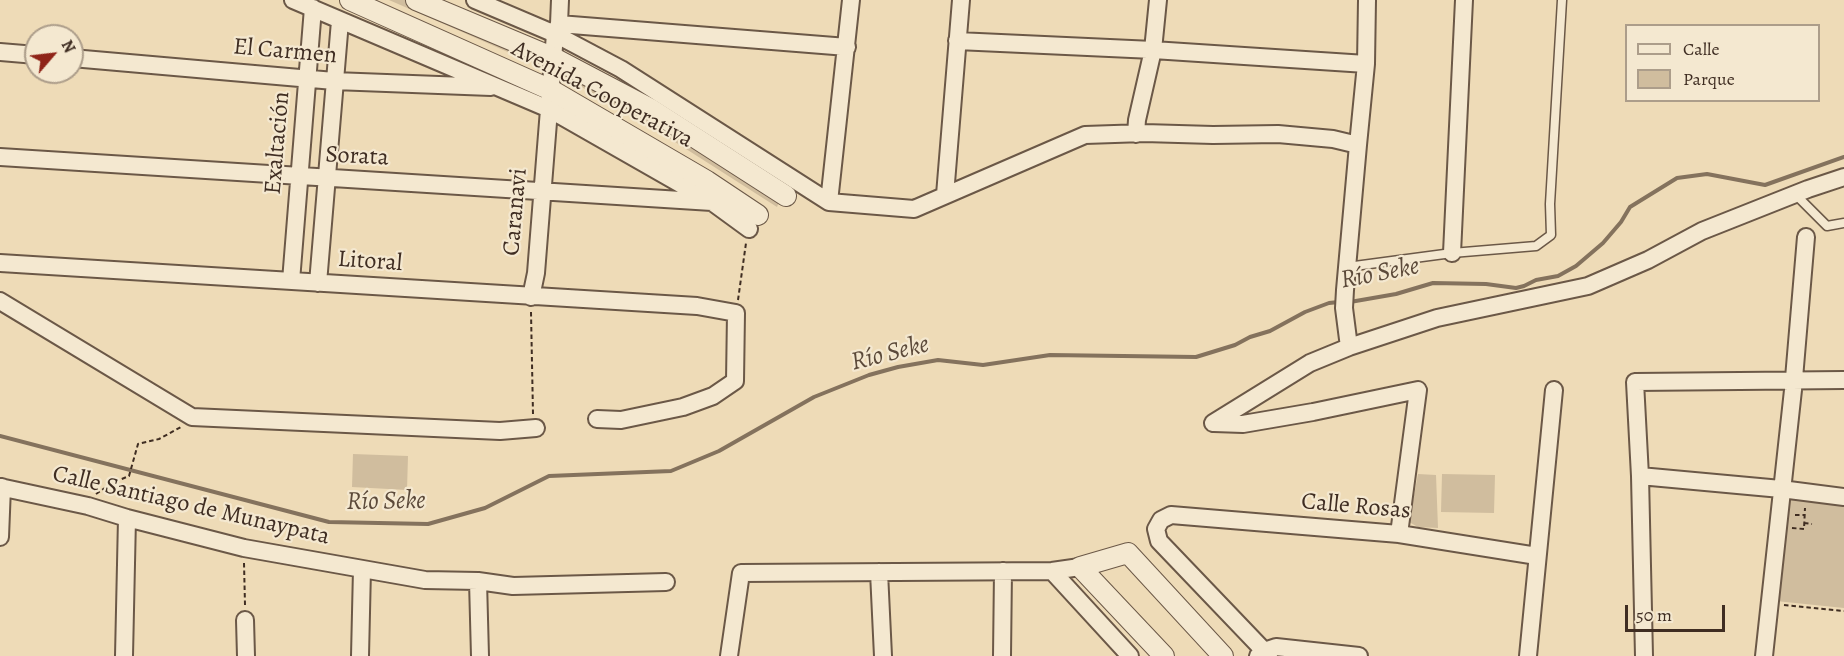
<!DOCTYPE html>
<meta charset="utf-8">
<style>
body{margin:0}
#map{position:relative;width:1844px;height:656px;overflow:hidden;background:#eedbb7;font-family:Alegreya,serif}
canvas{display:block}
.legend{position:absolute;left:1625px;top:24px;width:195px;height:78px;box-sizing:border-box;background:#f4e8d0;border:2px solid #ac9d8a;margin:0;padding:8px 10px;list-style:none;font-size:18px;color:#3f2d22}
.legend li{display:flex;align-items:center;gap:12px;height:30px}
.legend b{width:30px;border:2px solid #ac9d8a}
.north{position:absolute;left:24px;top:24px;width:60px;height:60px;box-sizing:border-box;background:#f4e8d0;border:2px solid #ac9d8a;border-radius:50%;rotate:62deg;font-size:16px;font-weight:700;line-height:24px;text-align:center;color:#3f2d22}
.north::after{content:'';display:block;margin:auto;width:21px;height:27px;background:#8f2418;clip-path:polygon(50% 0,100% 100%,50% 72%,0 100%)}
.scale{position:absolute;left:1625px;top:605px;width:100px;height:27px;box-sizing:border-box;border:3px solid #3f2d22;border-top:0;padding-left:8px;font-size:18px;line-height:21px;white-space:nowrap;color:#3f2d22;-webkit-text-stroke:4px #f4e8d0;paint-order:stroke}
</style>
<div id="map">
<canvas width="1844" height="656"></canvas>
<ul class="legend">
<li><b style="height:8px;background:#f4e8d0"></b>Calle</li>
<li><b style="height:16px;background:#d0bd9e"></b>Parque</li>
</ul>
<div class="north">N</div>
<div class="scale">50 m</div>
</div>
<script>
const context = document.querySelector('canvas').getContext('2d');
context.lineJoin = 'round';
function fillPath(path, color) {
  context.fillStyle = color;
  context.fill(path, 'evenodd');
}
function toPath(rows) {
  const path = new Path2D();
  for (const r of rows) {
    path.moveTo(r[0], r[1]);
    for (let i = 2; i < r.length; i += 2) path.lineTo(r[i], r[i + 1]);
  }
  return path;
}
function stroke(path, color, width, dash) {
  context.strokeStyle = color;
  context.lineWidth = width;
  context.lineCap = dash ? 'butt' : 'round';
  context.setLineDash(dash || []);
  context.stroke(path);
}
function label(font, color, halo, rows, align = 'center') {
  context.font = font + ' Alegreya,serif';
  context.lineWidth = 4.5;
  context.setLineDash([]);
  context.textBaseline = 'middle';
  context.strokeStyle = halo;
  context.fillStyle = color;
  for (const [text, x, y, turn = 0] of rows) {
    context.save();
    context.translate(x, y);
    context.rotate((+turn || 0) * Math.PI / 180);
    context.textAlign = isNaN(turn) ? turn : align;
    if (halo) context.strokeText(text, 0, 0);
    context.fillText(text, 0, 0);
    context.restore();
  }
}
fillPath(toPath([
 [389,0,416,0,545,57,542,67],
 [571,67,781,197,777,207,661,133,566,78],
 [353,454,408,456,407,490,352,487],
 [1418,474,1436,475,1438,528,1418,527,1409,522],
 [1442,474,1495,475,1494,513,1441,512],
 [1786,497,1844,503,1844,608,1776,601]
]), '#d0bd9e');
stroke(toPath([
 [1350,302,1396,294,1433,283,1486,284,1516,288,1524,286,1536,280,1558,276,1576,266,1603,243,1621,222,1630,207,1677,178,1707,174,1765,185,1844,157],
 [0,436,329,522,428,524,485,508,549,476,671,471,719,451,814,397,869,375,898,367,938,360,983,365,1050,355,1196,357,1235,345,1250,337,1270,331,1305,312,1329,303,1339,302]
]), '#84725d', 4);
const service = toPath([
 [1795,194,1827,226,1844,223],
 [1347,267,1452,253,1536,246,1551,235,1550,204,1562,0]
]);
const minor = toPath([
 [293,0,549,109,712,202,749,229],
 [475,0,555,34,621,69,829,202,914,209,1085,135,1144,133,1213,135,1278,134,1333,139,1358,145,1345,290,1344,308,1349,347],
 [559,24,847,47],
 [957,41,1153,50,1366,64],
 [0,52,36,55],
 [72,58,334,81,491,87],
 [1136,134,1137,120,1153,50,1158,0],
 [1358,145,1366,64,1367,0],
 [0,157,712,202],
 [945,195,961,0],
 [829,202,851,0],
 [1452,253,1464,0],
 [0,263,697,306,736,313,735,381,713,396,683,407,621,420,597,419],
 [291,281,313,8],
 [318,283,340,21],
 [531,297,536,273,555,34,559,24,560,0],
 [0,301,192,417,500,431,536,428],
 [1213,423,1310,363,1349,347,1437,318,1588,286,1648,260,1702,231,1808,189,1844,177],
 [1214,423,1243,424,1313,412,1418,390,1399,534],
 [1640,476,1781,489,1844,497],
 [0,487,88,506,127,518,244,548,425,580,478,581,513,586,666,582],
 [0,537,2,487],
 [1052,571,1130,656],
 [879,572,883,656],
 [478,581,480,656],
 [245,620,246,656],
 [124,656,127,518],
 [360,656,362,569],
 [729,656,741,573,1052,571,1080,567],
 [1002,656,1003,571],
 [1258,656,1264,651,1276,647,1359,656],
 [1269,656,1159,541,1156,529,1161,520,1171,515,1399,534,1537,556],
 [1528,656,1554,390],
 [1644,656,1640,476,1635,382,1844,380],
 [1764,656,1793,390,1806,237]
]);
const tertiary = toPath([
 [350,0,551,90,707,181,758,215],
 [416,0,554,58,649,108,786,196],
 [1164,656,1080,567,1128,553,1223,656]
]);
stroke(service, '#6b5847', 11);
stroke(minor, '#6b5847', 20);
stroke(tertiary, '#6b5847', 22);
stroke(toPath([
 [738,300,746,243],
 [531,312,533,414],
 [96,494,112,483,129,476,138,444,159,439,181,427],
 [1795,515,1804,515],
 [1804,523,1812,524],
 [1792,528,1804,529,1805,508],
 [244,563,245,605],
 [1784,605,1844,611]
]), '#3f2d22', 2, [4.5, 3]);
stroke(service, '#f4e8d0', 8);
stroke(minor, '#f4e8d0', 16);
stroke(tertiary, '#f4e8d0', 20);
label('24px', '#3f2d22', '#f4e8d0', [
 ["El Carmen",285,52,5],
 ["Avenida Cooperativa",602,95,28],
 ["Exaltación",278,143,-85],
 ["Sorata",357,157,3],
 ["Caranavi",516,212,-85],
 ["Litoral",370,262,4],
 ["Calle Santiago de Munaypata",191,506,13],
 ["Calle Rosas",1356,507,5]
]);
label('italic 26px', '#5c4a3a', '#f4e8d0', [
 ["Río Seke",1380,274,-11],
 ["Río Seke",890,354,-14],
 ["Río Seke",386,502,-1]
]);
</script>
